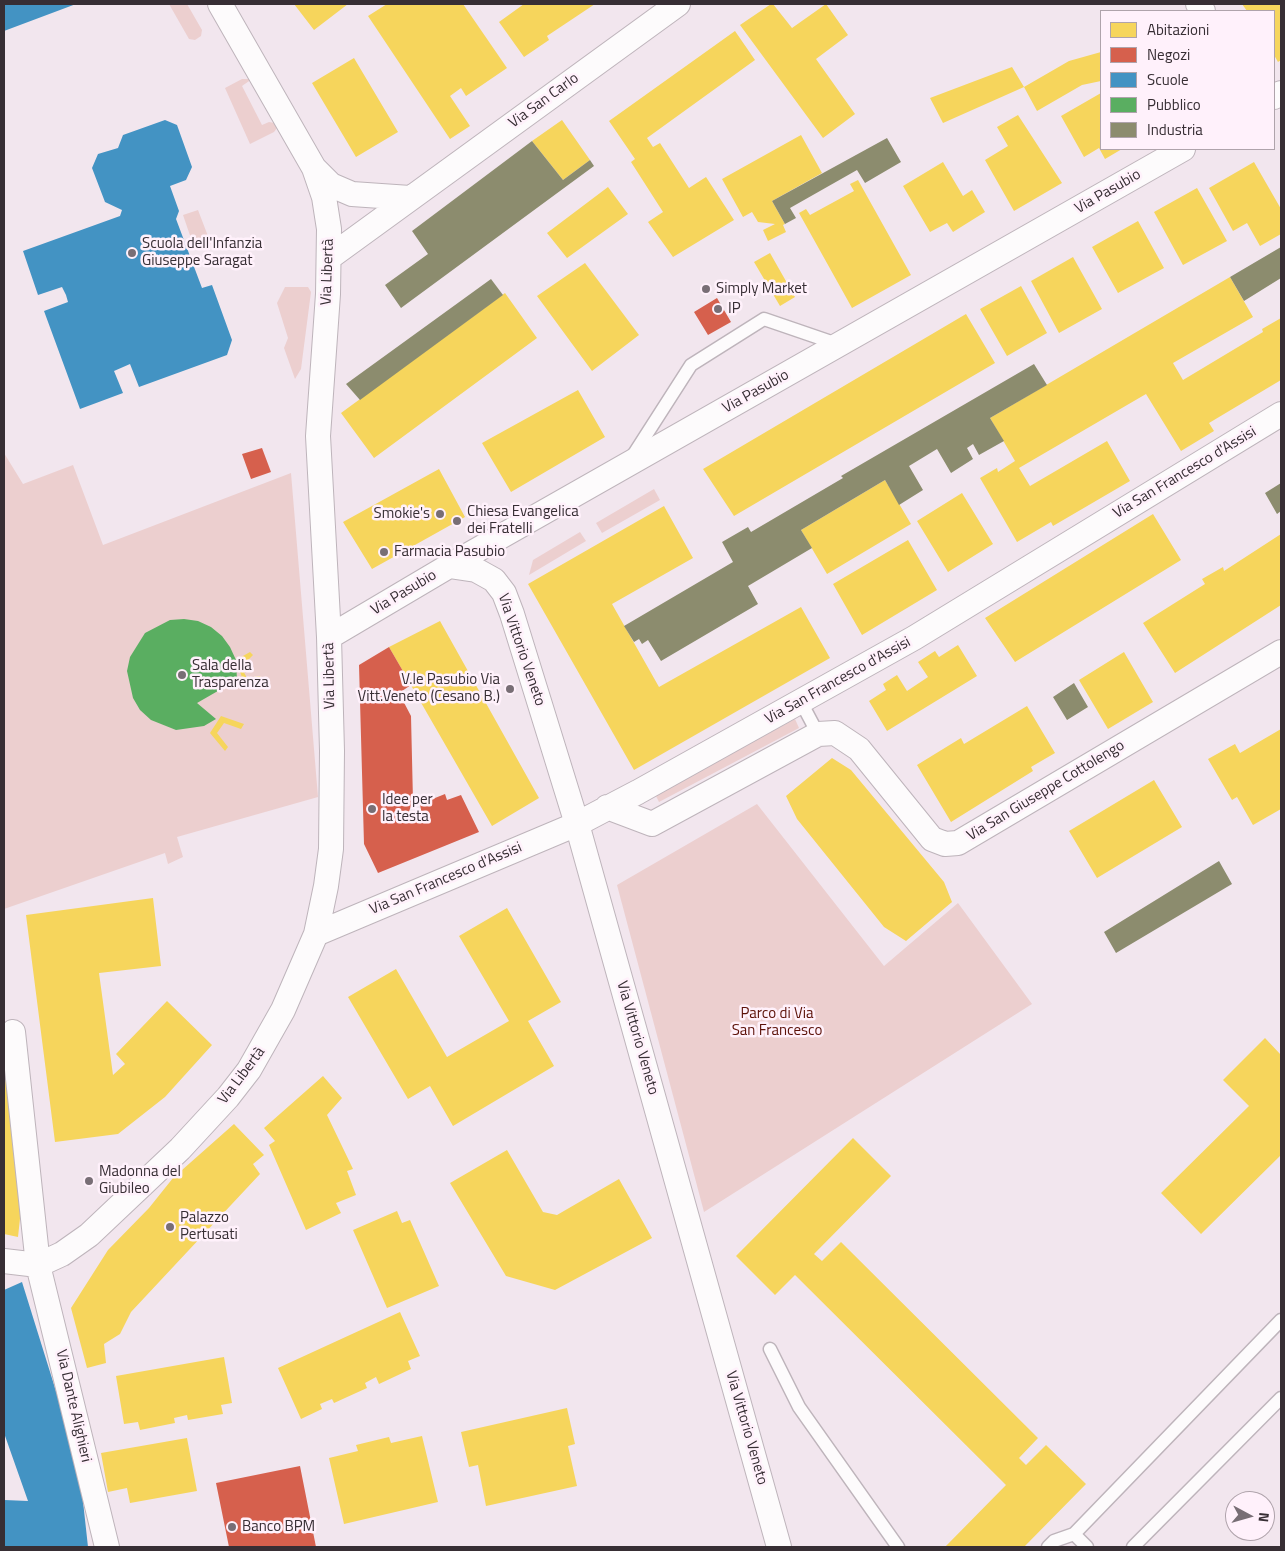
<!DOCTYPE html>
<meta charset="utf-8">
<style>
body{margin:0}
#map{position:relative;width:1285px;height:1551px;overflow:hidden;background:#f2e6ee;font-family:"Titillium Web",sans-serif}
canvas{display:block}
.frame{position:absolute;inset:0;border:5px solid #372e34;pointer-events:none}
.legend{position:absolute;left:1100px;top:10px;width:175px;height:140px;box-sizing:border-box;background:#fff1fb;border:1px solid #afa3ab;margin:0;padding:6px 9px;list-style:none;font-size:15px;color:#372e34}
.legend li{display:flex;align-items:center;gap:10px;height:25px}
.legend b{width:25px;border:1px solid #afa3ab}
.north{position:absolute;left:1225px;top:1491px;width:50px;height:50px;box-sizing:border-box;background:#fff1fb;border:1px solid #afa3ab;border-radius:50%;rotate:96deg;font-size:14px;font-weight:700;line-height:20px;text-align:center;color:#372e34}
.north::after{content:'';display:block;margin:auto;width:18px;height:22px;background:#786e75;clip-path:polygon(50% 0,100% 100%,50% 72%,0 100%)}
</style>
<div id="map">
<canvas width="1285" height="1551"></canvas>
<div class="frame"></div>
<ul class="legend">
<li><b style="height:14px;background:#f6d55c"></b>Abitazioni</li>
<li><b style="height:14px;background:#d6604d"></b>Negozi</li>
<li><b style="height:14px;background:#4393c3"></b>Scuole</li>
<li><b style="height:14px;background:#5aae61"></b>Pubblico</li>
<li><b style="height:14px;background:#8c8c6e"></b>Industria</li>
</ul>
<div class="north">N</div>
</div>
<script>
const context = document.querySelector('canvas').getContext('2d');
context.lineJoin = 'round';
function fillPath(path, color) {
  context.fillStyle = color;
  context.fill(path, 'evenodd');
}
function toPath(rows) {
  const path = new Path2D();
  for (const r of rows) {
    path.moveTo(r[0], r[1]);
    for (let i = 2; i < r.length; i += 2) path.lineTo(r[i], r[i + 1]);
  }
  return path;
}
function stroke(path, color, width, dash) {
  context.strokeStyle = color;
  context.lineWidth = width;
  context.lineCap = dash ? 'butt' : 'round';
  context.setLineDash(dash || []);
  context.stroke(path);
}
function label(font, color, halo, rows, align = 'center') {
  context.font = font + ' "Titillium Web",sans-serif';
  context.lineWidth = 5;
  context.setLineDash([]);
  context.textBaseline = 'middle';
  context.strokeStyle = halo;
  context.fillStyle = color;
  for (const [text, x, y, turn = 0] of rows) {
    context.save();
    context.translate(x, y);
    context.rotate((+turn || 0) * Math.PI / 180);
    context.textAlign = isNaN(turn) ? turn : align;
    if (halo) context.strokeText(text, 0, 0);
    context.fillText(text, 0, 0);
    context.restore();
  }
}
fillPath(toPath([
 [169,4,187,4,202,30,201,36,195,40,189,39],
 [242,79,252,79,242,86,262,125,269,122,275,123,277,128,274,132,250,144,225,88],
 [198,210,211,244,195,250,183,215],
 [285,287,308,287,311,292,301,369,295,379,284,348,288,338,277,303],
 [4,453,23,484,73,465,103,545,291,473,318,797,177,837,183,857,168,864,165,853,4,909],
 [654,489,660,500,602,533,596,523],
 [580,532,586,541,529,575,533,560],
 [795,719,799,728,659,802,655,794],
 [757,804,884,966,958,903,1032,1004,704,1212,617,885]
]), '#eccfcf');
fillPath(toPath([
 [294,4,348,4,314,30],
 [387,4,463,4,507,68,466,96,461,88,450,96,470,126,450,139,368,16],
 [524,4,595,4,547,36,549,40,524,57,499,22],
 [771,4,773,4,792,28,826,4,848,35,816,59,855,114,823,138,740,25],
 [1242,4,1281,4,1281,60,1278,62,1274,55,1274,11,1247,11],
 [735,31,755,60,647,138,653,147,660,143,689,188,706,177,734,220,673,257,648,222,663,212,631,162,635,159,609,121],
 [1101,52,1101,81,1082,85,1037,111,1024,87,1069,61],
 [354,58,398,132,356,157,312,83],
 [1012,67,1024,87,943,123,930,98],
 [1101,93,1101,149,1122,149,1105,159,1099,148,1084,157,1061,116],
 [1018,115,1062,183,1014,211,985,160,1008,146,997,127],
 [562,120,590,160,563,180,532,141],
 [801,135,822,173,772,201,785,224,783,225,786,232,768,241,763,230,775,224,758,222,752,212,743,217,722,179],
 [943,162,963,196,972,190,985,212,953,232,947,223,930,232,903,186],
 [1254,162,1281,209,1281,234,1260,246,1247,223,1233,231,1209,188],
 [858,180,911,275,852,308,799,213,806,209,810,215,854,191,850,184],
 [608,187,628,214,567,258,547,233],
 [1197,188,1227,241,1183,265,1154,212],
 [1138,221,1164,268,1118,293,1092,247],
 [770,253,795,297,780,306,754,262],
 [1073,257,1102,309,1059,333,1031,281],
 [585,263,639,335,592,371,537,296],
 [1230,277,1253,317,1173,363,1183,380,1263,332,1262,329,1281,318,1281,380,1209,423,1214,431,1181,451,1146,394,1019,468,1030,486,1107,441,1130,481,1053,526,1051,522,1017,542,980,478,997,468,998,472,1015,461,990,418],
 [1021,286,1047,333,1007,356,980,309],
 [505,293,537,338,374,458,341,413],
 [966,314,995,363,734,516,703,469],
 [578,390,605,437,511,492,482,443],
 [439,469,465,517,372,569,343,522],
 [885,480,911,524,827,574,801,530],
 [962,493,993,544,948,572,917,521],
 [664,506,693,558,612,604,659,687,801,607,830,658,634,770,528,584],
 [1153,514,1181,560,1015,662,985,618],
 [1281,534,1281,605,1175,673,1143,623,1205,584,1202,579,1223,567,1224,571],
 [908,540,937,590,862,635,833,584],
 [440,621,539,798,492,826,389,647],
 [958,645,977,676,887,731,869,701,886,690,883,684,897,675,907,691,928,677,918,662,935,651,939,657],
 [250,652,253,655,241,667,247,678,260,676,263,681,245,686,236,660],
 [1124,652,1153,702,1108,729,1079,680],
 [1027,706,1055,753,1031,767,1033,771,951,822,917,765,961,738,964,744],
 [221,716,244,724,241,729,224,723,217,733,228,747,225,751,210,733],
 [1281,729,1281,809,1253,825,1237,797,1232,800,1208,759,1235,744,1240,753],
 [832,758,851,770,944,882,952,902,906,941,884,927,797,819,786,796],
 [1154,780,1182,827,1097,878,1069,831],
 [153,898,161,966,99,973,113,1075,125,1064,116,1054,167,1001,212,1045,165,1097,118,1134,55,1142,26,915],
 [507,908,561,1002,528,1021,554,1066,453,1126,430,1086,408,1099,348,997,396,969,447,1057,509,1021,459,936],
 [4,1033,22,1200,18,1237,4,1234],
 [1265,1038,1281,1055,1281,1155,1201,1234,1161,1193,1249,1106,1223,1080],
 [323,1076,342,1098,327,1115,353,1169,347,1171,356,1195,336,1203,341,1213,306,1230,269,1145,275,1141,264,1128],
 [234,1124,264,1155,253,1164,260,1174,131,1312,120,1334,104,1344,106,1363,87,1368,71,1308,108,1250,149,1208,173,1178],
 [853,1138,891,1176,814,1254,822,1261,841,1242,1038,1438,1019,1458,1026,1465,1046,1445,1086,1484,1024,1547,945,1547,1006,1485,795,1275,775,1295,736,1256],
 [507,1150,543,1212,557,1215,619,1179,652,1238,555,1290,506,1276,450,1183],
 [397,1211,402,1223,410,1220,439,1286,387,1308,353,1230],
 [400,1312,420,1356,408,1361,411,1369,379,1384,376,1377,365,1383,367,1388,334,1403,332,1399,320,1404,322,1409,301,1419,278,1368],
 [224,1357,232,1403,221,1405,223,1414,188,1420,187,1415,174,1418,175,1423,140,1430,138,1422,124,1424,116,1376],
 [567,1408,575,1444,568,1446,577,1486,486,1506,478,1465,469,1467,461,1432],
 [422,1436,438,1502,344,1524,329,1458,358,1451,356,1445,389,1437,391,1443],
 [187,1438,197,1491,130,1503,127,1488,108,1492,101,1453]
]), '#f6d55c');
fillPath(toPath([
 [717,298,731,322,708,335,694,312],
 [262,448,271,472,251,479,242,454],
 [389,647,411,685,399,693,411,716,413,801,408,814,421,810,420,804,445,794,447,800,461,795,479,832,378,873,364,844,359,665],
 [300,1466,316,1547,229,1547,216,1483]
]), '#d6604d');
fillPath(toPath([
 [4,4,76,4,4,31],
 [165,120,177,125,192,167,186,180,170,186,179,211,176,219,202,288,212,285,232,340,227,355,139,387,130,364,114,371,123,393,80,409,44,311,68,302,66,295,62,287,38,295,23,251,120,216,122,210,105,202,92,168,98,154,118,148,123,135],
 [22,1282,79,1465,88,1547,4,1547,4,1500,28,1501,4,1433,4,1290]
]), '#4393c3');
fillPath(toPath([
 [184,619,198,621,211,627,222,636,230,647,236,660,237,680,197,703,216,719,204,726,176,730,151,720,140,710,133,698,127,671,130,657,145,633,170,620]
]), '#5aae61');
fillPath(toPath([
 [887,138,901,162,865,183,857,170,790,208,796,218,785,224,772,201],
 [532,141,563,180,590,160,594,166,401,308,385,285,428,254,412,231],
 [1281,247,1281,278,1244,301,1230,277],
 [491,279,503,295,360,400,346,384],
 [1034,364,1047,385,990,418,1004,441,979,455,973,444,967,448,973,459,951,473,937,449,909,466,923,490,899,505,885,480,801,530,812,548,748,586,758,604,661,661,648,640,642,644,639,639,634,642,624,626,733,562,722,542,748,527,751,532,843,478,841,476],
 [1281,483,1281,511,1277,514,1265,493],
 [1074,683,1088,707,1067,720,1053,697],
 [1219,861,1232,884,1116,953,1104,932]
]), '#8c8c6e');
const lane = toPath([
 [632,457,691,365,764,319,840,345],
 [801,702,818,734],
 [770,1349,799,1407,898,1547],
 [1074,1534,1087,1547],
 [1048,1547,1054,1541,1074,1534,1281,1320],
 [1133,1547,1281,1398]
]);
const street = toPath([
 [1198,4,1203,11],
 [1274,97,1281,93],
 [315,169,331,185,352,194,410,198],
 [330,257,678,4],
 [449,566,476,570,494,580,504,593,512,614,577,824,779,1547],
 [329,637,449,566,1183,149],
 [607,807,652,824,818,734,835,733,859,749,932,839,945,844,958,843,1281,652],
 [316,934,577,824,638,792,914,638,1281,414],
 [13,1032,38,1265,107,1547],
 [4,1261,38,1265],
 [38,1265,62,1254,89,1235,180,1149,228,1097,249,1070,283,1010,316,934,326,886,331,849,332,751,329,637,318,436,328,294,329,229,324,197,314,168,220,4]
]);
stroke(lane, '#beb4bb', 15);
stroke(street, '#beb4bb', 26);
stroke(lane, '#fdfbfc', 12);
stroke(street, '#fdfbfc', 24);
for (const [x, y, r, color] of [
 [132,253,5,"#786e75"],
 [706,289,5,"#786e75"],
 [718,309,5,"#786e75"],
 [440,514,5,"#786e75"],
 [457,521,5,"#786e75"],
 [384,552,5,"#786e75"],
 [182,675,5,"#786e75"],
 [510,689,5,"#786e75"],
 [372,809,5,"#786e75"],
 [89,1181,5,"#786e75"],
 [170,1227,5,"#786e75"],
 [232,1527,5,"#786e75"]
]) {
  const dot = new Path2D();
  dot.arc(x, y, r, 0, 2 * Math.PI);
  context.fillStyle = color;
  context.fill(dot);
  stroke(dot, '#fff1fb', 2);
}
label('15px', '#372e34', '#fff1fb', [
 ["Via San Carlo",544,101,-36],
 ["Via Pasubio",1108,192,-30],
 ["Via Libertà",328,272,-88],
 ["Via Pasubio",756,392,-29],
 ["Via San Francesco d'Assisi",1185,473,-31],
 ["Via Pasubio",404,593,-31],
 ["Via Vittorio Veneto",521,650,71],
 ["Via Libertà",330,676,-91],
 ["Via San Francesco d'Assisi",838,681,-29],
 ["Via San Giuseppe Cottolengo",1046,791,-31],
 ["Via San Francesco d'Assisi",446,879,-23],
 ["Via Vittorio Veneto",637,1038,74],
 ["Via Libertà",242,1076,-53],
 ["Via Dante Alighieri",73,1406,77],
 ["Via Vittorio Veneto",746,1428,74]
]);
label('15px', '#372e34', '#fff1fb', [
 ["Scuola dell'Infanzia",142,244],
 ["Giuseppe Saragat",142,261],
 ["Simply Market",716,289],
 ["IP",728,309],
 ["Chiesa Evangelica",467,512],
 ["dei Fratelli",467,529],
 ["Smokie's",430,514,"right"],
 ["Farmacia Pasubio",394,552],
 ["Sala della",192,666],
 ["Trasparenza",192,683],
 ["V.le Pasubio Via",500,680,"right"],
 ["Vitt.Veneto (Cesano B.)",500,697,"right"],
 ["Idee per",382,800],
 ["la testa",382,817],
 ["Madonna del",99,1172],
 ["Giubileo",99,1189],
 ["Palazzo",180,1218],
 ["Pertusati",180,1235],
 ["Banco BPM",242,1527]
], 'left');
label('15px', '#5c1108', '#fff1fb', [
 ["Parco di Via",777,1014],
 ["San Francesco",777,1031]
]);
</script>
